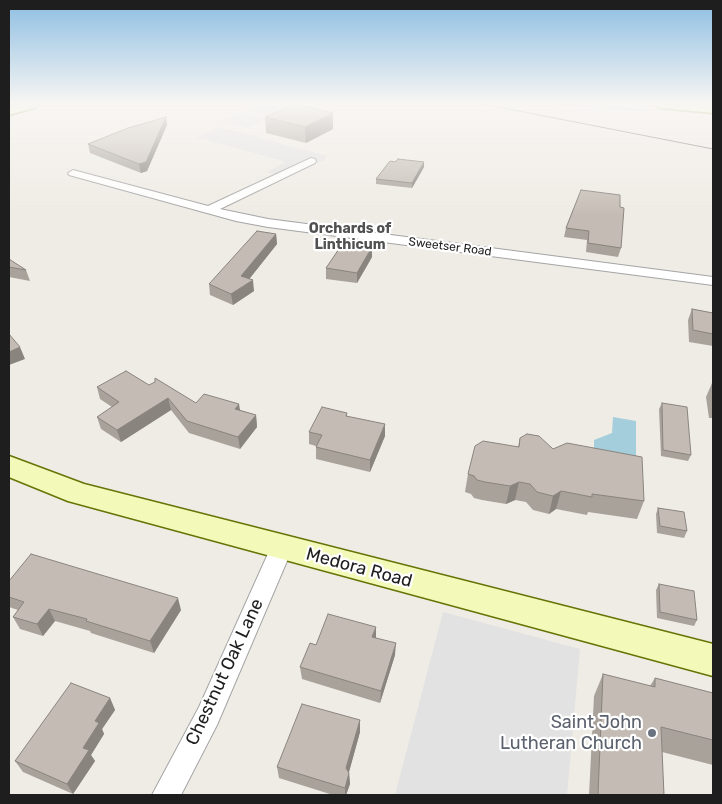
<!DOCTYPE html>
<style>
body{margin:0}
#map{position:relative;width:722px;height:804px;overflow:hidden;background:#efece5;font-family:Rubik,sans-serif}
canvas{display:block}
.frame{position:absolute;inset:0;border:10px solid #1e1e1e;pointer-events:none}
</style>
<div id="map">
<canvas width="722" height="804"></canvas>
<div class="frame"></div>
</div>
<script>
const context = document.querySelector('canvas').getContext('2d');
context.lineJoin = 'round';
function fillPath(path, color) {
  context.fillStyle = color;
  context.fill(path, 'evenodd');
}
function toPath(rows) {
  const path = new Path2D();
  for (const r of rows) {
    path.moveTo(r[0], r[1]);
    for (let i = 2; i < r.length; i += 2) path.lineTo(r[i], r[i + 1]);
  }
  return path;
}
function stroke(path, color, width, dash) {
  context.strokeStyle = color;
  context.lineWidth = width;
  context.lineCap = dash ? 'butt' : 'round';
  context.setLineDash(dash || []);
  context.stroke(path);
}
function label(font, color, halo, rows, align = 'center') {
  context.font = font + ' Rubik,sans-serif';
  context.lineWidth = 4.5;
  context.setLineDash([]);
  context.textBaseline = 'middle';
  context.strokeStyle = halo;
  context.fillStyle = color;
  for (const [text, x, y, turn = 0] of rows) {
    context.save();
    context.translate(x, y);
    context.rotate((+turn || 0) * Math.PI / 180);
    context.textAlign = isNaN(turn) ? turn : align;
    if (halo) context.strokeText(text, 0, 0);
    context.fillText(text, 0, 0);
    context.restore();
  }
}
fillPath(toPath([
 [265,104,269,104,304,112,272,117,247,111],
 [241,113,268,119,247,128,221,121],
 [220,127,327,156,324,160,286,178,267,172,284,163,283,161,196,137],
 [443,612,580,649,567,795,395,795]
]), '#e2e2e2');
fillPath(toPath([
 [613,417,636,421,636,461,594,452,594,440,612,433]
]), '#a5cedc');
fillPath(toPath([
 [558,104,571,104,645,109,647,110,645,111,560,105,558,104]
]), '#a5cedc');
const street = toPath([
 [311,158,315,159,316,161,315,163,220,209,268,219,713,277,713,285,268,227,236,221,69,175,68,173,73,170,208,206,311,158],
 [282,538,290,541,293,547,217,725,181,795,152,795,199,707,271,547,274,541,282,538]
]);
const secondary = toPath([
 [20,104,39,104,37,107,9,115,9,107,20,104],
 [653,104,713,105,713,113,659,108,653,104],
 [9,456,84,484,713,644,713,676,68,501,9,477,9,456]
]);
stroke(street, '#a5a5a5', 2);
stroke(secondary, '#647506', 3);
fillPath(street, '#fff');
fillPath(secondary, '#f3f9b9');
stroke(toPath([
 [483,104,713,149]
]), '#6c6c6c', 1);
fillPath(toPath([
 [333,113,333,129,306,143,266,133,265,117],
 [166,117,167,125,147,171,141,173,90,153,88,144],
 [424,167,412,188,376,184,376,179],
 [581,190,621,248,618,257,586,252,587,240,564,237,566,228],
 [276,234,277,244,249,279,254,291,233,305,210,295,209,284],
 [372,257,357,283,326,279,326,268],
 [9,259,26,270,30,281,9,277],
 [692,309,713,313,713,346,689,342,688,320],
 [712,383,713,383,713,418,709,418,706,397],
 [149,385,196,403,240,410,256,415,257,427,240,449,189,433,171,410,121,442,101,429,97,417,112,407,100,399,97,387],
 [662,403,691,455,688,461,661,456,659,409],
 [347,413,347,416,385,436,370,472,316,459,316,446,309,444,309,432],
 [520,438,553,449,644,501,637,519,588,512,587,515,556,509,549,514,533,510,526,502,515,500,506,504,482,500,474,498,471,494,465,492,468,474,518,447],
 [658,508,687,531,684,538,657,533,656,514],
 [9,581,181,610,154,653,91,633,90,631,55,621,43,636,20,629,13,617,18,610,9,607],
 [659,584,697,620,694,626,657,618,656,590],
 [376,627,376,638,395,655,380,703,302,679,300,667,316,645],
 [603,674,650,686,655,678,713,693,713,765,662,752,664,795,589,795,594,696],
 [110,698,115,710,102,729,104,734,91,755,95,761,73,794,23,772,15,761],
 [360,720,360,732,349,772,349,773,350,784,346,795,333,795,279,778,277,767]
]), '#a9a29b');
fillPath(toPath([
 [333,113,333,129,306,143,305,127],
 [166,117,167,125,147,171,141,173,139,164],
 [424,162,424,167,412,188,412,183],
 [276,234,277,244,243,287,241,276],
 [372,247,372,257,357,283,357,273],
 [253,280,254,291,233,305,231,294],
 [20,347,25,359,9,365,9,352],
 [168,398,171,410,121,442,117,430],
 [239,404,241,416,235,409],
 [256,415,257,427,240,449,238,437],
 [385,424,385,436,370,472,370,460],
 [519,482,515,500,506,504,510,486],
 [561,491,556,509,549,514,553,496],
 [178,598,181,610,154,653,150,641],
 [49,609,55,621,43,636,37,624],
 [376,627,376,639,372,637],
 [396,643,395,655,380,703,381,691],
 [110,698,115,710,102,729,104,734,91,755,95,761,73,794,67,784,95,721],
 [360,720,360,732,347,779,346,768],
 [349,773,350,784,346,795,345,795,345,788]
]), '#89847e');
const building = toPath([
 [296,104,333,113,305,127,265,117,296,104],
 [166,117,146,162,139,164,88,144,128,128,166,117],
 [398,159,424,162,412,183,376,179,390,161,395,162,398,159],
 [581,190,620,195,620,207,624,208,621,248,588,243,589,231,566,228,581,190],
 [257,231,276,234,241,276,253,280,231,294,209,284,257,231],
 [343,243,372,247,357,273,326,268,343,243],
 [9,259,26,270,9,267,9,259],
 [692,309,713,313,713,334,693,330,692,309],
 [9,334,20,347,9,352,9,334],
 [126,371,149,385,155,382,155,378,196,403,204,394,239,404,235,409,256,415,238,437,187,421,168,398,117,430,97,417,119,402,97,387,126,371],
 [662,403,687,407,691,455,663,450,662,403],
 [322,407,347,413,346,416,385,424,370,460,316,447,322,435,309,432,322,407],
 [527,434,539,436,553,449,567,443,642,457,644,501,592,494,592,497,561,491,553,496,537,492,530,484,519,482,510,486,485,482,477,480,474,476,468,474,475,446,483,441,519,447,520,438,527,434],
 [658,508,684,512,687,531,660,526,658,508],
 [31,554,178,598,150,641,86,621,87,619,49,609,37,624,13,617,24,602,9,597,9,581,31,554],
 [659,584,694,591,697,620,660,612,659,584],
 [328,614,376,627,372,637,396,643,381,691,300,667,310,643,316,645,328,614],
 [603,674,655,687,655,678,713,693,713,740,661,727,664,795,598,795,603,674],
 [71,683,110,698,95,721,99,723,83,748,89,750,67,784,15,761,71,683],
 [302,704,360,720,346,768,349,773,345,788,277,767,302,704]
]);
fillPath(building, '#c4bcb4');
stroke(building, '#89847e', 1);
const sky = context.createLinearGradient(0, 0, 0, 216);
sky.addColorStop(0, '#8dbee3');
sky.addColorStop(0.48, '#f8f6f3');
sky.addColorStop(1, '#f8f6f300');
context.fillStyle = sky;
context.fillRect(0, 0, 722, 216);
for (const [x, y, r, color] of [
 [652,733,5,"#6b7280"]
]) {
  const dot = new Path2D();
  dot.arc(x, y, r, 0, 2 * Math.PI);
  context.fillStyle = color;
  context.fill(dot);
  stroke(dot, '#fff', 2);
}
label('12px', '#1e1e1e', '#fff', [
 ["Sweetser Road",450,247,7]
]);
label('bold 14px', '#515151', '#fff', [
 ["Orchards of",350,229],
 ["Linthicum",350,245]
]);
label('18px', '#1e1e1e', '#fff', [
 ["Medora Road",359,568,15],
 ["Chestnut Oak Lane",225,672,-65]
]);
label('18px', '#5b616d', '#fff', [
 ["Saint John",642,723],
 ["Lutheran Church",642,744]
], 'right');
</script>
